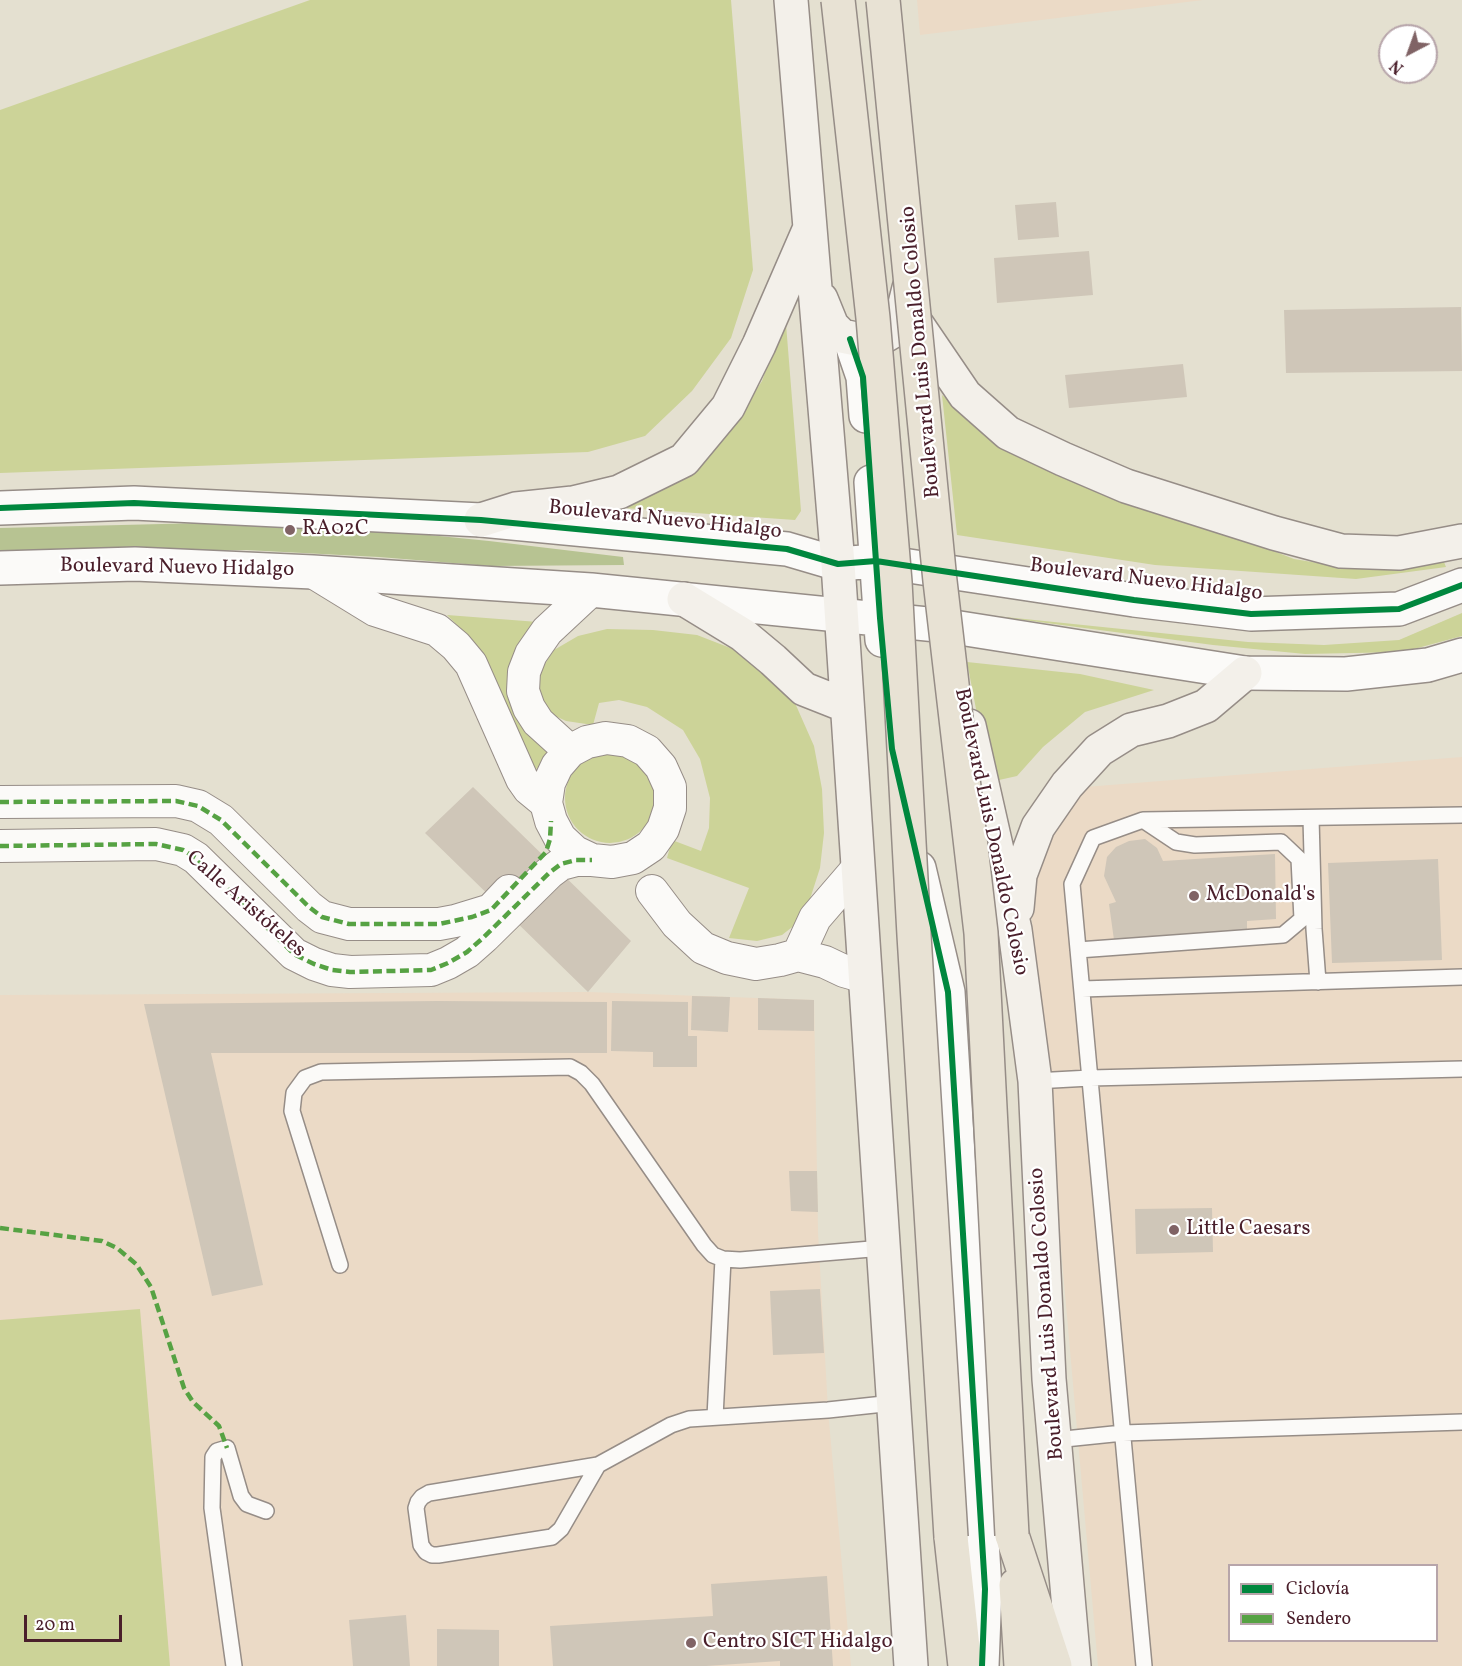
<!DOCTYPE html>
<meta charset="utf-8">
<style>
body{margin:0}
#map{position:relative;width:1462px;height:1666px;overflow:hidden;background:#e4e0d0;font-family:Vollkorn,serif}
canvas{display:block}
.legend{position:absolute;left:1228px;top:1564px;width:210px;height:78px;box-sizing:border-box;background:#fff;border:2px solid #b7a5aa;margin:0;padding:8px 10px;list-style:none;font-size:18px;color:#4a1f2b}
.legend li{display:flex;align-items:center;gap:12px;height:30px}
.legend b{width:30px;border:2px solid #b7a5aa}
.north{position:absolute;left:1378px;top:24px;width:60px;height:60px;box-sizing:border-box;background:#fff;border:2px solid #b7a5aa;border-radius:50%;rotate:221deg;font-size:16px;font-weight:700;line-height:24px;text-align:center;color:#4a1f2b}
.north::after{content:'';display:block;margin:auto;width:21px;height:27px;background:#806365;clip-path:polygon(50% 0,100% 100%,50% 72%,0 100%)}
.scale{position:absolute;left:24px;top:1615px;width:98px;height:27px;box-sizing:border-box;border:3px solid #4a1f2b;border-top:0;padding-left:8px;font-size:18px;line-height:21px;white-space:nowrap;color:#4a1f2b;-webkit-text-stroke:4px #fff;paint-order:stroke}
</style>
<div id="map">
<canvas width="1462" height="1666"></canvas>
<ul class="legend">
<li><b style="height:8px;background:#00873e"></b>Ciclovía</li>
<li><b style="height:8px;background:#56a243"></b>Sendero</li>
</ul>
<div class="north">N</div>
<div class="scale">20 m</div>
</div>
<script>
const context = document.querySelector('canvas').getContext('2d');
context.lineJoin = 'round';
function fillPath(path, color) {
  context.fillStyle = color;
  context.fill(path, 'evenodd');
}
function toPath(rows) {
  const path = new Path2D();
  for (const r of rows) {
    if (r.length === 3) {
      path.moveTo(r[0] + r[2], r[1]);
      path.arc(r[0], r[1], r[2], 0, 2 * Math.PI);
      continue;
    }
    path.moveTo(r[0], r[1]);
    for (let i = 2; i < r.length; i += 2) path.lineTo(r[i], r[i + 1]);
  }
  return path;
}
function stroke(path, color, width, dash) {
  context.strokeStyle = color;
  context.lineWidth = width;
  context.lineCap = dash ? 'butt' : 'round';
  context.setLineDash(dash || []);
  context.stroke(path);
}
function label(font, color, halo, rows, align = 'center') {
  context.font = font + ' Vollkorn,serif';
  context.lineWidth = 4.5;
  context.setLineDash([]);
  context.textBaseline = 'middle';
  context.strokeStyle = halo;
  context.fillStyle = color;
  for (const [text, x, y, turn = 0] of rows) {
    context.save();
    context.translate(x, y);
    context.rotate((+turn || 0) * Math.PI / 180);
    context.textAlign = isNaN(turn) ? turn : align;
    if (halo) context.strokeText(text, 0, 0);
    context.fillText(text, 0, 0);
    context.restore();
  }
}
fillPath(toPath([
 [917,0,1203,0,920,35],
 [1462,757,1462,1666,1098,1666,1031,910,1040,856,1085,787],
 [1230,1566,1436,1566,1436,1640,1230,1640],
 [588,992,814,1000,818,1232,828,1410,851,1666,0,1666,0,995]
]), '#ebdac6');
fillPath(toPath([
 [310,0,731,0,753,270,731,338,692,391,645,436,588,452,0,473,0,110],
 [782,324,786,324,801,511,795,520,624,508,664,489,693,467,734,423,762,381],
 [942,395,979,425,1248,541,1294,559,1336,566,1444,562,1446,567,1356,579,1155,565,957,535],
 [1462,613,1462,636,1403,652,1305,654,1213,645,986,615,1248,642,1324,645,1399,640],
 [447,615,551,623,517,656,554,752,532,773,469,637],
 [607,629,653,630,697,635,733,649,766,669,795,703,814,746,822,789,824,833,820,868,810,899,800,921,782,935,757,941,729,938,749,888,667,858,672,840,701,851,709,828,710,798,700,759,683,730,647,707,619,700,599,703,593,725,566,721,549,713,538,689,541,670,554,650,578,636],
 [967,662,1080,674,1154,690,1085,712,1043,747,1017,776,990,782],
 [610,798,45],
 [140,1309,170,1666,0,1666,0,1320]
]), '#ccd398');
fillPath(toPath([
 [243,522,379,530,489,541,623,557,624,565,490,566,379,557,246,550,0,555,0,528]
]), '#b7c392');
fillPath(toPath([
 [1056,202,1059,237,1018,240,1015,205],
 [1089,251,1093,295,997,303,994,258],
 [1461,307,1462,371,1286,373,1284,310],
 [1183,364,1187,397,1069,408,1065,375],
 [473,787,631,941,588,992,425,833],
 [1145,839,1157,848,1163,861,1275,854,1276,919,1247,921,1247,932,1114,940,1109,904,1116,902,1104,876,1107,857,1116,847,1129,841],
 [1438,859,1442,960,1332,963,1328,863],
 [692,996,730,997,728,1032,691,1030],
 [758,998,814,1000,814,1031,758,1030],
 [437,1001,607,1002,607,1053,211,1053,263,1285,212,1296,144,1004],
 [612,1001,688,1002,688,1036,697,1036,697,1067,653,1067,653,1052,611,1051],
 [789,1171,817,1171,818,1212,791,1211],
 [1212,1208,1213,1252,1136,1254,1135,1209],
 [820,1289,824,1353,773,1355,770,1291],
 [827,1576,833,1666,780,1666,780,1661,706,1666,553,1666,550,1626,713,1616,711,1584],
 [406,1615,410,1666,353,1666,349,1620],
 [437,1629,499,1630,499,1666,437,1666]
]), '#cfc6b8');
const service = toPath([
 [1311,818,1314,929,1318,982],
 [1078,950,1283,935,1302,919,1299,859,1281,842,1195,845,1176,842,1143,820],
 [1082,989,1462,977],
 [1035,1081,1090,1078,1462,1069],
 [340,1265,292,1111,294,1093,305,1078,321,1072,570,1067,581,1073,592,1084,704,1245,713,1255,723,1259,740,1260,883,1248],
 [715,1417,723,1259],
 [1055,1440,1123,1433,1462,1422],
 [598,1465,561,1529,552,1537,438,1555,432,1555,426,1552,421,1545,416,1508,418,1502,422,1497,429,1493,598,1465,671,1425,689,1419,828,1410,893,1403],
 [234,1666,212,1508,213,1457,217,1451,227,1448,241,1496,247,1504,266,1511],
 [1144,1666,1072,884,1093,838,1143,820,1462,815]
]);
const minor = toPath([
 [313,572,375,610,437,630,456,646,471,664,522,779,529,789,546,803,551,821,560,838,575,852,592,860,612,862,633,858,651,846,663,829,670,808,670,787,661,767,647,751,628,741,606,738,587,742,570,751,557,766,549,783,546,803],
 [570,751,538,722,529,708,523,691,524,672,531,654,547,631,591,590],
 [0,802,176,801,198,806,221,820,309,907,322,917,349,924,439,924,455,921,491,910,509,891],
 [0,846,156,844,183,850,196,858,294,954,314,964,332,970,350,972,431,970,448,963,467,952,484,937,549,873,561,864,576,860,592,860],
 [652,891,677,924,703,948,727,958,756,964,780,960,798,955,825,962,844,971,865,977],
 [798,955,815,918,858,868]
]);
const tertiary = toPath([
 [850,339,863,377,866,416],
 [871,482,882,640],
 [0,508,134,503,481,520,787,549,838,564,876,561,1134,600,1251,614,1399,609,1462,585],
 [0,568,135,564,313,572,591,590,947,626,1245,673,1346,674,1428,665,1462,655],
 [919,868,948,992,985,1589,982,1666]
]);
const secondary = toPath([
 [791,0,838,564,911,1666],
 [821,299,832,326,842,336,866,341,881,338,893,331,902,316,909,288],
 [916,323,965,395,1008,433,1063,459,1126,486,1274,533,1341,551,1399,553,1462,541],
 [481,520,516,509,573,503,619,492,684,460,728,407,759,345,809,230],
 [684,599,743,635,773,660,804,689,847,706],
 [969,726,1015,930,1035,1081,1049,1379,1074,1666],
 [1017,908,1020,875,1038,827,1067,785,1099,750,1131,730,1168,721,1206,706,1245,673]
]);
const primary = toPath([
 [1012,1535,1055,1666],
 [951,1537,965,1666],
 [1016,1585,1021,1666]
]);
stroke(service, '#968d87', 18);
stroke(minor, '#968d87', 34);
stroke(tertiary, '#968d87', 36);
stroke(secondary, '#968d87', 36);
stroke(primary, '#968d87', 36);
stroke(service, '#fbfaf8', 15);
stroke(minor, '#fbfaf8', 32);
stroke(tertiary, '#fbfaf8', 33);
stroke(secondary, '#f3f0ea', 33);
stroke(primary, '#e8e2d4', 33);
const primaryBridge = toPath([
 [838,0,873,318,895,582,914,935,951,1537],
 [883,0,940,581,981,933,1012,1535]
]);
stroke(primaryBridge, '#968d87', 36, []);
stroke(primaryBridge, '#e8e2d4', 33);
stroke(toPath([
 [0,802,176,801,198,806,221,820,309,907,322,917,349,924,439,924,472,917,491,910,546,852,550,839,551,821],
 [0,846,156,844,183,850,196,858,294,954,314,964,332,970,350,972,431,970,448,963,467,952,484,937,549,873,561,864,576,860,592,860],
 [0,1228,102,1241,117,1248,136,1264,151,1287,184,1388,193,1402,219,1426,227,1448]
]), '#56a243', 4.5, [9, 4.5]);
stroke(toPath([
 [850,339,863,377,880,618,892,749,948,992,985,1589,982,1666],
 [0,508,134,503,481,520,787,549,838,564,876,561,1134,600,1251,614,1399,609,1462,585]
]), '#00873e', 6);
for (const [x, y, r, color] of [
 [290,530,6,"#806365"],
 [1194,896,6,"#806365"],
 [1174,1230,6,"#806365"],
 [691,1643,6,"#806365"]
]) {
  const dot = new Path2D();
  dot.arc(x, y, r, 0, 2 * Math.PI);
  context.fillStyle = color;
  context.fill(dot);
  stroke(dot, '#fff', 2);
}
label('21px', '#4a1f2b', '#fff', [
 ["Boulevard Luis Donaldo Colosio",922,352,-95],
 ["Boulevard Nuevo Hidalgo",665,521,6],
 ["Boulevard Nuevo Hidalgo",177,569,1],
 ["Boulevard Nuevo Hidalgo",1146,581,7],
 ["Boulevard Luis Donaldo Colosio",990,832,78],
 ["Calle Aristóteles",245,905,41],
 ["Boulevard Luis Donaldo Colosio",1048,1314,-94]
]);
label('21px', '#4a1f2b', '#fff', [
 ["RA02C",302,530],
 ["McDonald's",1206,896],
 ["Little Caesars",1186,1230],
 ["Centro SICT Hidalgo",703,1643]
], 'left');
</script>
